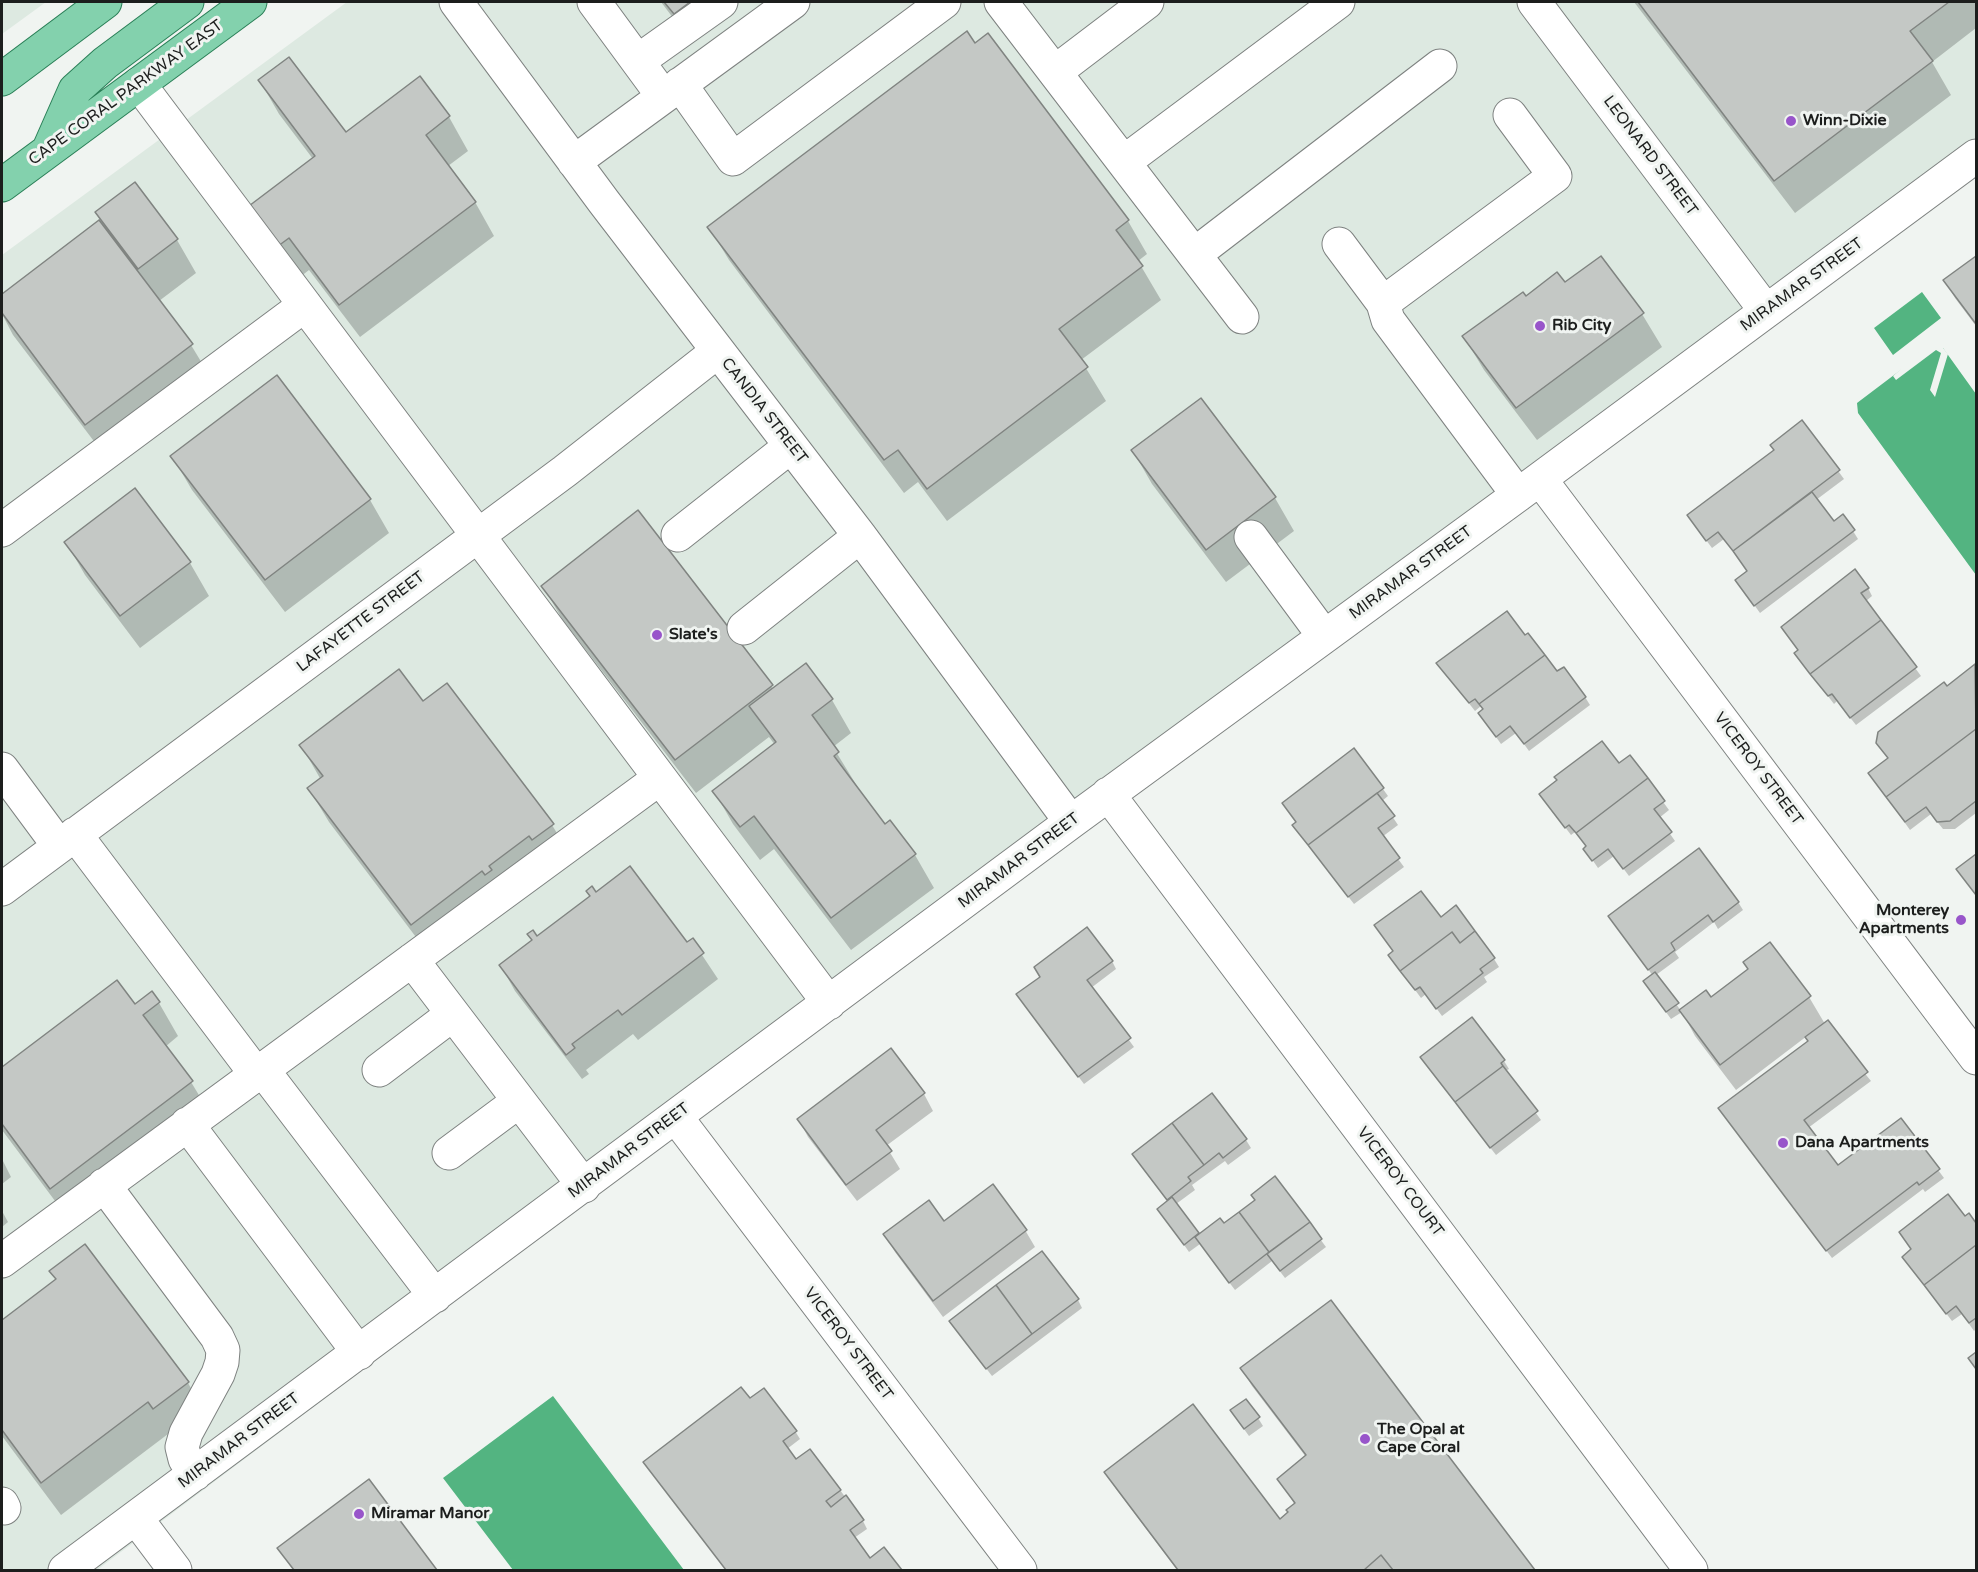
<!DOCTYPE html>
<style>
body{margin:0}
#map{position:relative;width:1978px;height:1572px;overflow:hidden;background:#f0f4f1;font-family:"Varela Round",sans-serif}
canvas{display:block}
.frame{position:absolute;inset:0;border:3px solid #1c1e1d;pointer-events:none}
</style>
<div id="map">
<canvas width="1978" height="1572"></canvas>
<div class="frame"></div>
</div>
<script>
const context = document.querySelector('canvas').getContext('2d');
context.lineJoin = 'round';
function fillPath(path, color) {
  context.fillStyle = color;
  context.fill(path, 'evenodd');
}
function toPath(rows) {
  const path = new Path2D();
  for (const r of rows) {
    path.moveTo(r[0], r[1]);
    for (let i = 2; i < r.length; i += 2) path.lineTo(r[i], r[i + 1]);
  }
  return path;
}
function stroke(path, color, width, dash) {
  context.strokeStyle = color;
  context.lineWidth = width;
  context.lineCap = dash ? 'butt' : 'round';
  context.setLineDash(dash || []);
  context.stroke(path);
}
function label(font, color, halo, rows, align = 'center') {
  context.font = font + ' "Varela Round",sans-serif';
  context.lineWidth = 6;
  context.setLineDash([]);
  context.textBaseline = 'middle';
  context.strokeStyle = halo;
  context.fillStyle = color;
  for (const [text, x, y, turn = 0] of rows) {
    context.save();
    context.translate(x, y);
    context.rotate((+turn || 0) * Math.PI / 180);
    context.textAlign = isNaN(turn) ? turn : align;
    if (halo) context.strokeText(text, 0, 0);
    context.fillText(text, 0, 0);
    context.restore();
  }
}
fillPath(toPath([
 [2,2,46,2,2,34],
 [347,2,1976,2,1976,160,1263,692,97,1570,2,1570,2,255]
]), '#dde9e1');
fillPath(toPath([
 [1922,292,1941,318,1893,355,1874,328],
 [1935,344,1943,348,1976,394,1976,575,1858,413,1857,403],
 [553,1396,684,1570,513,1570,443,1478]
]), '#53b481');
fillPath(toPath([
 [1933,341,1945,346,1943,348,1948,354,1935,397,1930,390,1941,353,1936,350,1896,380,1893,376,1901,369,1900,366]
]), '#f0f4f1');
fillPath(toPath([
 [661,2,739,2,689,39],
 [1634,2,1976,2,1976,28,1932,62,1951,95,1795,213],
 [988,35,1128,221,1147,254,1138,261,1161,300,1081,360,1106,401,947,521,918,482,904,493,729,260,709,227],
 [420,79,449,117,468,151,448,166,475,202,494,236,360,337,309,270,291,284,262,245,313,159,279,114,260,81,346,134],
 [97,212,177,240,196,273,159,301,191,345,211,378,106,457,13,335,2,314,2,296,99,222,106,231,107,230],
 [1976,258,1976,326,1955,298,1945,281],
 [1564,284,1642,314,1662,347,1537,440,1484,370,1464,337,1526,298],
 [1201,400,1275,498,1294,531,1226,582,1152,484,1133,451],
 [1802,422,1844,479,1816,500,1834,523,1853,531,1858,539,1760,613,1742,588,1748,572,1724,539,1712,548,1688,516,1775,450],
 [172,456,370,500,389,533,285,612,192,490],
 [135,490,190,563,209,596,140,648,85,575,66,542],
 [638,512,774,690,806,666,832,700,851,733,833,747,857,786,856,788,884,826,915,855,934,888,851,950,774,849,760,860,733,824,714,791,775,745,769,737,696,793,562,619,543,586],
 [1868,588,1872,596,1866,601,1921,676,1856,725,1837,701,1834,704,1801,661,1799,651,1787,635],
 [1438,664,1585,697,1590,705,1529,751,1516,733,1501,744,1480,714,1484,710,1481,706,1475,711],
 [1975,667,1976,669,1976,813,1955,829,1943,829,1931,814,1910,830,1870,774,1889,759,1883,751,1946,688],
 [423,703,552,825,572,858,431,957,329,822,309,789,321,780,301,745],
 [1630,757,1669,810,1659,818,1675,841,1629,876,1614,856,1598,868,1585,849,1587,847,1575,832,1571,835,1546,802,1619,765],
 [1383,789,1388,796,1382,801,1398,825,1382,837,1404,867,1354,904,1299,833,1297,823],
 [1976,855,1976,895,1958,869],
 [596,894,687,944,692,940,718,979,638,1040,633,1034,586,1070,589,1074,582,1079,515,991,501,966],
 [1738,902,1743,910,1718,929,1714,922,1675,952,1679,958,1656,975,1681,1011,1711,999,1749,970,1769,944,1809,997,1825,1024,1871,1081,1808,1128,1838,1167,1901,1120,1944,1178,1925,1192,1923,1189,1832,1258,1725,1117,1810,1041,1807,1036,1736,1090,1695,1036,1682,1012,1671,1019,1650,990,1653,976,1615,924],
 [1440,919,1494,959,1499,967,1484,977,1487,982,1442,1016,1426,994,1421,998,1395,963],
 [1112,961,1116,969,1091,988,1134,1047,1084,1084,1023,1003,1041,977],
 [116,982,134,1006,151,993,159,1003,178,1036,165,1047,191,1082,211,1115,70,1221,2,1130,2,1069],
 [1472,1019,1504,1061,1509,1069,1505,1071,1541,1120,1496,1155,1426,1065],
 [891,1050,924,1094,933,1111,886,1146,900,1169,857,1201,808,1137,799,1120],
 [1246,1140,1251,1148,1228,1165,1225,1161,1192,1185,1195,1190,1176,1204,1200,1235,1223,1225,1256,1201,1275,1178,1326,1247,1285,1278,1272,1261,1235,1290,1200,1244,1189,1252,1159,1209,1168,1202,1138,1162],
 [2,1159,11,1177,2,1184],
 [2,1211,8,1222,2,1227],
 [1969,1216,1976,1225,1976,1329,1974,1331,1962,1314,1952,1321,1909,1265],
 [1025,1230,1035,1247,943,1317,895,1252,885,1235],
 [51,1271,188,1383,207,1416,174,1441,168,1434,61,1515,2,1436,2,1322,57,1281],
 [1078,1300,1082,1308,992,1376,956,1329],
 [1330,1302,1533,1570,1177,1570,1116,1489,1106,1472,1279,1521,1290,1513,1295,1505,1279,1479,1306,1457,1252,1386,1242,1369],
 [750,1401,795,1431,800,1439,787,1449,796,1461,840,1490,863,1521,867,1529,854,1538,869,1560,884,1549,900,1570,726,1570,650,1470],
 [1236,1418,1258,1418,1263,1426,1249,1436],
 [368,1481,435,1570,293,1570,279,1549]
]), '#0003');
const building = toPath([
 [664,2,690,2,674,14,664,2],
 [1638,2,1949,2,1910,31,1933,61,1774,181,1638,2],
 [967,31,975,43,988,33,1129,220,1116,230,1143,266,1059,329,1088,367,927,489,898,450,884,460,707,227,967,31],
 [289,57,346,132,420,76,450,116,426,135,476,202,339,305,289,238,270,252,241,212,315,156,258,80,289,57],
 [135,182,178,239,138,269,95,212,135,182],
 [99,220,193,344,85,425,2,313,2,294,99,220],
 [1601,256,1644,313,1516,408,1462,336,1523,292,1526,296,1557,272,1565,282,1601,256],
 [1976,256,1976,324,1943,280,1976,256],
 [277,375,371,499,265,580,170,456,277,375],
 [1201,398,1276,497,1206,550,1131,450,1201,398],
 [1802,420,1840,470,1733,551,1718,532,1706,541,1687,515,1774,450,1770,445,1802,420],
 [135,488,191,562,120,616,64,542,135,488],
 [1812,492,1834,521,1843,514,1855,530,1754,606,1735,580,1747,571,1733,551,1812,492],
 [638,510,773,685,675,760,541,586,638,510],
 [1855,569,1869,588,1861,593,1881,620,1810,674,1794,653,1798,650,1781,627,1855,569],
 [1507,611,1525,635,1528,633,1545,655,1479,704,1475,699,1469,703,1436,663,1507,611],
 [1881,620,1917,667,1850,718,1832,694,1828,696,1810,674,1881,620],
 [1545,655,1557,671,1564,667,1586,697,1524,744,1510,726,1496,737,1478,713,1483,709,1479,704,1545,655],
 [806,663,833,699,812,715,839,752,834,756,885,824,890,820,916,854,831,918,754,816,740,827,712,791,776,742,749,706,806,663],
 [1975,664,1976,729,1886,797,1868,773,1888,758,1876,743,1878,732,1944,682,1947,686,1975,664],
 [399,669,423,701,447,683,554,824,532,840,529,836,489,866,492,870,485,875,482,871,411,925,307,788,323,776,299,745,399,669],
 [1976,729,1976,801,1950,821,1937,822,1926,807,1905,822,1886,797,1976,729],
 [1602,741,1619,763,1630,755,1648,778,1576,833,1569,825,1565,828,1539,794,1557,780,1554,777,1602,741],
 [1354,748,1384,788,1308,845,1292,825,1296,822,1282,803,1354,748],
 [1648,778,1665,801,1654,809,1672,832,1623,869,1608,849,1592,861,1583,849,1586,846,1576,833,1648,778],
 [1377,793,1395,816,1378,828,1400,858,1348,897,1308,845,1377,793],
 [1699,848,1739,902,1713,922,1708,915,1671,943,1675,950,1648,970,1608,916,1699,848],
 [1976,854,1976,895,1956,869,1976,854],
 [630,866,687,942,693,938,704,953,622,1015,618,1010,572,1044,575,1048,566,1055,499,965,532,940,527,934,533,930,537,936,590,896,586,891,592,886,596,892,630,866],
 [1421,891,1441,917,1456,905,1475,931,1460,943,1452,932,1400,971,1388,955,1393,951,1374,925,1421,891],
 [1087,927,1113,961,1087,980,1131,1038,1078,1077,1016,994,1040,977,1034,967,1087,927],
 [1475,931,1495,958,1480,969,1483,973,1436,1009,1420,987,1415,990,1400,971,1452,932,1460,943,1475,931],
 [1770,942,1811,996,1720,1065,1679,1010,1706,990,1711,997,1748,969,1743,962,1770,942],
 [1655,972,1679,1003,1666,1012,1643,981,1655,972],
 [117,980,135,1004,152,991,160,1002,143,1015,193,1081,50,1189,2,1124,2,1067,117,980],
 [1472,1017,1505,1060,1501,1063,1503,1066,1455,1102,1420,1057,1472,1017],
 [1828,1020,1868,1072,1804,1120,1838,1165,1901,1118,1940,1169,1919,1185,1917,1182,1826,1251,1718,1108,1808,1041,1805,1037,1828,1020],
 [891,1048,925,1093,876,1130,892,1151,846,1185,797,1119,891,1048],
 [1503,1066,1538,1111,1490,1148,1455,1102,1503,1066],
 [1212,1093,1247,1139,1223,1158,1219,1153,1204,1165,1172,1123,1212,1093],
 [1172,1123,1204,1165,1188,1177,1191,1181,1167,1200,1132,1154,1172,1123],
 [1275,1176,1310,1222,1269,1252,1239,1212,1255,1200,1251,1195,1275,1176],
 [993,1184,1027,1230,933,1301,883,1234,929,1200,944,1221,993,1184],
 [1948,1194,1965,1216,1969,1213,1976,1223,1976,1245,1924,1285,1902,1257,1911,1249,1899,1232,1948,1194],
 [1172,1197,1199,1233,1184,1245,1157,1209,1172,1197],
 [1239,1212,1269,1252,1229,1283,1195,1237,1220,1218,1224,1223,1239,1212],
 [1310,1222,1322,1239,1280,1271,1267,1254,1310,1222],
 [85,1244,189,1382,153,1409,148,1402,41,1483,2,1430,2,1320,56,1279,49,1271,85,1244],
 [1976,1245,1976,1318,1969,1323,1956,1306,1946,1314,1924,1285,1976,1245],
 [1042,1251,1079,1299,1032,1334,996,1285,1042,1251],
 [996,1285,1032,1334,986,1369,949,1321,996,1285],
 [1331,1300,1425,1425,1535,1570,1393,1570,1381,1555,1364,1570,1178,1570,1104,1472,1193,1404,1280,1519,1288,1512,1286,1510,1295,1503,1277,1479,1306,1455,1240,1368,1331,1300],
 [1976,1352,1976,1369,1968,1358,1976,1352],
 [741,1387,750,1398,764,1388,797,1431,783,1441,796,1459,810,1449,841,1490,826,1501,831,1507,846,1495,864,1520,850,1530,870,1558,884,1547,902,1570,726,1570,643,1462,741,1387],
 [1246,1399,1260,1417,1244,1429,1230,1410,1246,1399],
 [369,1479,437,1570,294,1570,277,1548,369,1479]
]);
fillPath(building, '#c4c8c5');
stroke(building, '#808481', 1.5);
const minor = toPath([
 [456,2,604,202,860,536,1071,822],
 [594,2,663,96],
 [1001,2,1242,317],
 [1534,2,1766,311],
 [638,61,721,2],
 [1055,72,1147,2],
 [680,84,733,159,944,2],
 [1510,115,1555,176,1383,303,1388,320,1518,495],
 [574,162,793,2],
 [1124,162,1338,2],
 [1339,244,1383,303],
 [1195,254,1440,66],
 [1540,479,1976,1058],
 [2,530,305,305],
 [678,535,791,446],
 [1251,537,1324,636],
 [744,628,860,536],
 [2,769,59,846],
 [660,778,829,1003],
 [1108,794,1691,1570],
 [75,834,256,1074],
 [2,889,565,471,718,351],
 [412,960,584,1186],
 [262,1069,435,1296],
 [379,1070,453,1014],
 [676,1117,1020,1570],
 [187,1124,359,1353],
 [449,1153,519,1101],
 [104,1185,217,1337,223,1350,222,1362,218,1374,186,1433,182,1447,185,1459,195,1474],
 [2,1261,660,778,139,84],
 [2,1504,4,1508],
 [136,1518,175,1570],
 [65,1570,1071,822,1518,495,1976,156]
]);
const major = toPath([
 [2,79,105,2],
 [49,149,75,90,105,63,187,2],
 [2,185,250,2]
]);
stroke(minor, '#7e8280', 35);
stroke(major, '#2a7f57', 35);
stroke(minor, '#fff', 33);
stroke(major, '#83d1ad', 33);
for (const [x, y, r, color] of [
 [1791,121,6,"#9855ca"],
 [1540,326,6,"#9855ca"],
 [657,635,6,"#9855ca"],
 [1961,920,6,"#9855ca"],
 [1783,1143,6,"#9855ca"],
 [1365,1439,6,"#9855ca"],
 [359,1514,6,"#9855ca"]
]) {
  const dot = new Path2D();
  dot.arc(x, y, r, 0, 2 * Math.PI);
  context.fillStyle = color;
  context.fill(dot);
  stroke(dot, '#f0f4f1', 2);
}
label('16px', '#1c1e1d', '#f0f4f1', [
 ["CAPE CORAL PARKWAY EAST",126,93,-36],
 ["LEONARD STREET",1650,156,53],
 ["MIRAMAR STREET",1802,285,-36],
 ["CANDIA STREET",764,411,52],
 ["MIRAMAR STREET",1411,573,-36],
 ["LAFAYETTE STREET",361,622,-37],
 ["VICEROY STREET",1758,769,53],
 ["MIRAMAR STREET",1019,861,-37],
 ["MIRAMAR STREET",629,1151,-37],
 ["VICEROY COURT",1400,1182,53],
 ["VICEROY STREET",848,1344,53],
 ["MIRAMAR STREET",239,1441,-37]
]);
label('bold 16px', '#1c1e1d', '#f0f4f1', [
 ["Winn-Dixie",1803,121],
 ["Rib City",1552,326],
 ["Slate's",669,635],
 ["Monterey",1949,911,"right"],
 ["Apartments",1949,929,"right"],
 ["Dana Apartments",1795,1143],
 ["The Opal at",1377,1430],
 ["Cape Coral",1377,1448],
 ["Miramar Manor",371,1514]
], 'left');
</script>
